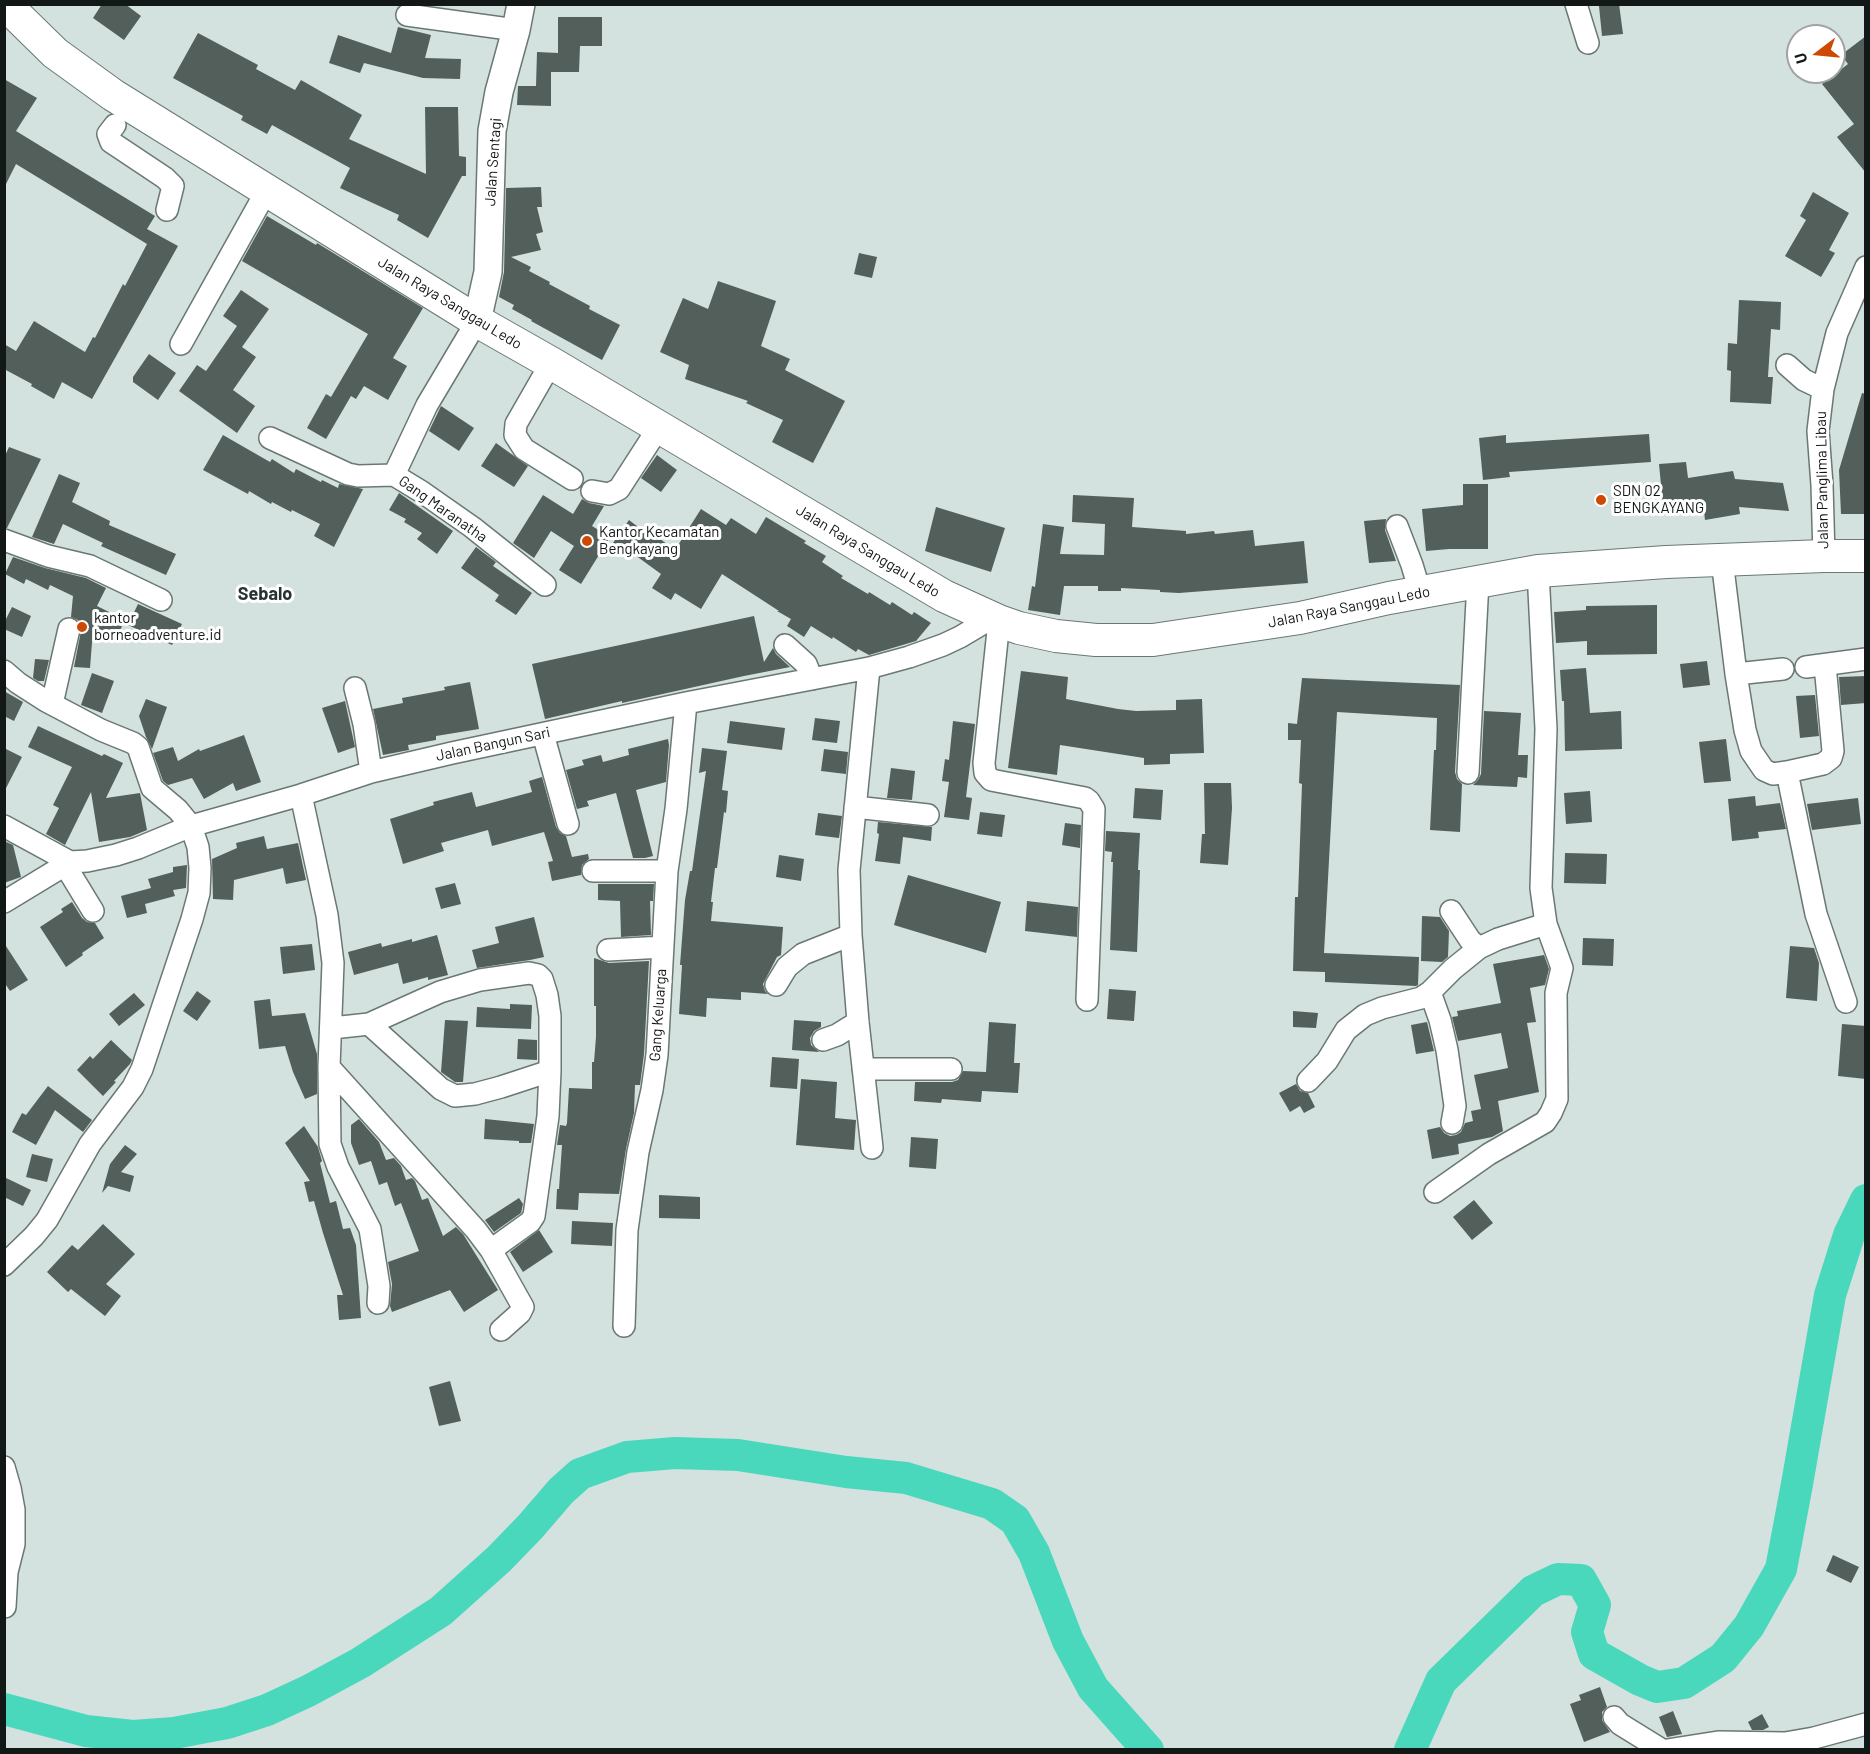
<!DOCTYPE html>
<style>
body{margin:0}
#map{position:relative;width:1870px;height:1754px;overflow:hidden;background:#d3e2de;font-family:Barlow,sans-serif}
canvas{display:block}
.frame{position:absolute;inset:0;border:6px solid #121816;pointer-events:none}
.north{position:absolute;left:1786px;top:24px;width:60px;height:60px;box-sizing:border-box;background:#fff;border:2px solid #a0a3a2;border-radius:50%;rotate:254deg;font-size:16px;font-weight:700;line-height:24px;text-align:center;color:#121816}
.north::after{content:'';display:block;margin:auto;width:21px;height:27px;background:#ce4903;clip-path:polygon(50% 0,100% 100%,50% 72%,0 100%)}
</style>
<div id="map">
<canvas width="1870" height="1754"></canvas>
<div class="frame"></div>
<div class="north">U</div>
</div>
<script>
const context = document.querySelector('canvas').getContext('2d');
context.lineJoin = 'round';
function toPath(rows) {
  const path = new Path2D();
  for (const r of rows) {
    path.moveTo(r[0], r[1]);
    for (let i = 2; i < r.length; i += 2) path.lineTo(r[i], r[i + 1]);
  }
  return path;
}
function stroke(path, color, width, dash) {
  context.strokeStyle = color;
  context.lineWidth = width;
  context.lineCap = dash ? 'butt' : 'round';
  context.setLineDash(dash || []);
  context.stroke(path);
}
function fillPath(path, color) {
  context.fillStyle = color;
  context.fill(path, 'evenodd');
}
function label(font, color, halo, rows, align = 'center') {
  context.font = font + ' Barlow,sans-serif';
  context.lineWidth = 6;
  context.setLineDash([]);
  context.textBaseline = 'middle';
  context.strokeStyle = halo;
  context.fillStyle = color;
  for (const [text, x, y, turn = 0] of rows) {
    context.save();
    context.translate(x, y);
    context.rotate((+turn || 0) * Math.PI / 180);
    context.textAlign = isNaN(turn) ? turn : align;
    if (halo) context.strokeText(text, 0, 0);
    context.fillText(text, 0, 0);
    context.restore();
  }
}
stroke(toPath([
 [4,1709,86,1731,133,1736,174,1733,227,1723,267,1710,308,1691,360,1663,441,1611,499,1559,530,1527,561,1491,580,1474,627,1457,675,1453,738,1455,846,1472,906,1478,992,1504,1015,1520,1034,1553,1068,1641,1093,1688,1148,1750],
 [1410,1750,1441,1681,1533,1591,1558,1579,1581,1580,1595,1605,1587,1632,1594,1654,1640,1680,1657,1687,1684,1683,1723,1658,1749,1626,1781,1569,1797,1484,1830,1295,1849,1235,1866,1200]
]), '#4ad8bd', 32);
fillPath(toPath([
 [102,4,125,4,141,16,124,40,93,18],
 [1619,4,1623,34,1602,36,1599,6],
 [558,17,602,17,602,46,580,46,579,72,551,72,551,106,517,105,518,86,536,86,537,52,558,53],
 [398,27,431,35,425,58,461,59,460,79,423,78,364,63,360,73,329,63,338,35,391,53],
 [198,33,258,65,256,69,295,90,301,80,362,115,349,139,426,174,425,107,458,107,459,156,466,157,466,176,462,176,428,238,397,220,399,215,340,188,350,168,272,125,267,134,241,120,243,116,173,78],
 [1866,36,1866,173,1837,137,1854,124,1822,84,1848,64,1841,55],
 [4,79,37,98,16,131,155,216,147,229,178,246,92,399,62,382,54,399,31,386,32,384,4,369,4,344,16,351,34,321,85,352,93,337,95,338,123,284,125,286,147,244,16,164,4,188],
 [541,187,542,207,537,207,543,232,536,234,541,250,511,257,531,267,529,271,550,282,549,284,590,306,589,309,620,325,602,360,531,321,532,320,512,309,514,305,499,297,504,272,506,188],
 [1813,192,1849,213,1829,250,1835,253,1821,277,1785,256,1806,220,1800,216],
 [267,216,316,245,317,243,423,308,393,358,407,366,388,400,364,386,356,399,351,396,326,439,307,428,326,394,331,397,368,334,242,261],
 [859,253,877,257,872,278,854,274],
 [718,281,776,301,761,346,790,359,785,370,845,401,813,463,772,442,783,420,746,403,748,401,685,379,689,365,660,352,683,298,708,309],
 [241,290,269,309,242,347,256,357,233,390,255,406,237,433,179,391,197,365,206,371,237,326,223,316],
 [1739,300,1781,302,1780,330,1771,329,1768,377,1773,377,1771,404,1730,402,1731,371,1727,370,1728,343,1737,344],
 [149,354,176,373,158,400,133,382,133,377],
 [1862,393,1866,394,1866,514,1841,514,1839,470],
 [441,406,474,428,459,451,429,431],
 [1649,434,1651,462,1509,472,1510,477,1483,480,1479,438,1506,435,1506,443],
 [223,435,270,462,272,459,294,473,296,469,321,482,322,480,338,488,339,484,363,489,334,547,314,536,320,524,292,510,291,512,272,502,271,504,249,491,248,494,203,470],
 [496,443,528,466,514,487,481,466],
 [9,447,41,459,7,528,4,528,4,458],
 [657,455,677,470,661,492,641,478],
 [1686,462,1688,478,1733,471,1735,479,1783,483,1789,511,1739,507,1740,514,1705,520,1703,502,1663,506,1659,464],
 [59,474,80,483,72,502,110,521,109,525,176,554,166,575,101,546,103,543,63,524,54,544,32,537],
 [1463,484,1488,484,1488,549,1449,549,1426,551,1422,509,1463,505],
 [399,493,453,531,437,554,417,539,422,533,404,522,406,519,389,510],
 [543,495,573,514,582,499,589,503,604,506,592,526,610,537,581,584,559,570,574,546,551,531,534,558,513,543],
 [1073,495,1134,498,1132,527,1186,531,1186,534,1214,531,1215,534,1253,530,1255,546,1304,541,1308,583,1179,593,1160,592,1160,590,1121,588,1121,591,1098,591,1098,586,1064,586,1060,615,1028,610,1032,586,1035,587,1043,524,1064,527,1060,554,1104,555,1105,524,1072,522],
 [936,507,1005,528,991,572,925,551],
 [701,509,726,525,731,518,756,534,766,517,806,541,804,543,826,556,822,562,843,576,841,578,868,594,869,592,890,605,892,602,912,615,914,612,931,623,916,641,869,655,858,649,856,652,833,637,832,639,811,626,804,637,787,626,791,619,777,611,779,611,722,574,701,609,675,593,671,600,652,588,661,574,635,555,633,558,613,543,629,520,650,536,652,533,675,550],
 [1386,519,1385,530,1396,561,1369,563,1364,521],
 [476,547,496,562,493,566,532,593,516,615,495,601,499,595,461,568],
 [13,557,45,568,86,578,106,588,97,606,125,620,115,641,93,630,90,668,74,667,81,631,81,625,78,620,71,617,73,596,50,585,48,590,26,579,24,584,5,574],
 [138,604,182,624,172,645,128,625],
 [1657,605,1657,654,1587,655,1587,641,1556,643,1554,612,1586,610,1586,606],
 [12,607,31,616,22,637,4,629,4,623],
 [754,616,764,662,773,648,776,654,790,667,744,676,622,703,622,701,545,719,532,664],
 [35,659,49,660,44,681,38,681,33,678],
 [1707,661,1710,685,1683,688,1680,664],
 [1586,668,1590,713,1621,711,1622,749,1565,751,1564,701,1562,701,1560,670],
 [1021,671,1068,677,1066,699,1118,709,1136,711,1176,710,1176,700,1202,699,1204,753,1170,754,1170,764,1144,765,1144,758,1060,745,1057,775,1008,768],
 [92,673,114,681,102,713,81,705],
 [1866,676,1866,703,1841,705,1839,677],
 [1302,678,1460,685,1455,772,1457,779,1462,784,1460,832,1430,830,1434,750,1436,750,1437,718,1337,712,1324,953,1419,957,1418,985,1416,986,1325,982,1325,972,1293,971,1295,897,1298,897,1302,784,1299,783,1301,740,1288,740,1288,723,1297,724],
 [470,682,479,729,436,736,436,740,408,745,409,750,383,755,373,709,403,703,402,698,445,690,444,687],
 [4,691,23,702,14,721,4,716],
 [1815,695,1819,736,1800,738,1796,696],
 [146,699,167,707,152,749,146,737,139,716],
 [345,701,355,747,338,753,322,708],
 [1484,711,1521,713,1518,755,1528,755,1527,778,1518,777,1517,787,1473,785,1478,780,1481,774],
 [815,718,840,721,837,743,812,740],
 [730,721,785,728,782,750,727,743],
 [953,721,975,724,966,797,972,798,969,820,944,817,949,782,942,781,945,759,949,760],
 [38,726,102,756,104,754,123,763,106,798,140,793,147,830,130,837,99,842,91,792,65,845,46,834,59,808,53,805,72,767,28,747],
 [244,735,261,782,236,791,233,783,204,799,192,778,168,785,163,781,153,753,173,747,178,761,199,749,200,751],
 [668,739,669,745,666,782,636,790,653,856,645,858,633,858,616,793,587,801,589,806,577,809,566,770,584,765,582,760,601,755,603,762,629,755,628,749],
 [1726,739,1731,781,1704,783,1699,742],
 [4,748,22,757,4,792],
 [702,748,727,751,722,790,728,791,726,813,724,812,717,868,715,868,711,902,713,902,711,921,783,927,781,955,777,957,763,984,765,991,768,994,741,992,741,1000,707,998,706,1017,679,1014,682,965,680,965,685,900,690,871,692,871,706,771,699,773],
 [824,749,848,752,846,774,821,771],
 [891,768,915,771,912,800,887,798],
 [542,777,556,827,560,833,566,836,572,857,588,854,589,859,582,865,581,875,552,881,548,862,553,861,544,832,492,846,488,830,441,843,444,851,403,864,390,819,434,805,433,802,472,792,476,807,532,792,529,781],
 [1204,783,1231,783,1232,808,1228,865,1200,863,1202,834,1205,834],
 [1135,788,1163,790,1161,820,1133,818],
 [1590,791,1592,822,1566,824,1564,793],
 [1755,796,1756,806,1780,803,1786,829,1758,832,1759,838,1732,841,1728,799],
 [1858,798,1861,824,1812,830,1807,804],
 [980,812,1005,815,1002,837,977,834],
 [818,813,842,816,839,838,815,835],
 [878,822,932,827,931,841,903,837,900,864,875,861,879,834,877,833],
 [1065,823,1081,825,1080,848,1062,845],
 [1106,831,1140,833,1138,870,1140,870,1137,952,1110,950,1113,862,1111,862,1112,852,1105,851],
 [264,836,267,849,298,843,306,880,286,884,283,868,234,880,233,900,213,899,212,859,237,848,236,843],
 [4,841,13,845,21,877,4,883],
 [1565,853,1607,854,1606,884,1564,883],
 [779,855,804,859,801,881,776,877],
 [187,865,186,888,173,890,175,896,145,904,147,913,127,918,121,896,151,888,148,879,173,872,173,867],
 [908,875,1001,902,986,953,894,925],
 [455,883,461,904,441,909,435,888],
 [598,884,654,884,653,901,650,901,651,935,621,937,620,901,598,900],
 [1027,901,1078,907,1077,937,1025,931],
 [72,902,82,918,87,922,95,923,104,938,82,953,83,955,66,967,40,927,63,912,61,909],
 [1422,916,1440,917,1449,931,1448,957,1442,962,1421,961],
 [534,917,544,957,530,960,477,968,472,950,499,943,495,927],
 [437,935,448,975,428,980,428,977,403,984,398,963,354,975,348,952,381,943,382,947,412,939,412,942],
 [1583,938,1614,939,1613,966,1582,965],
 [4,943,28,980,10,991,4,982],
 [312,944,315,970,283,974,280,947],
 [1790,946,1814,948,1819,963,1817,1001,1786,998],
 [1544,955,1549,969,1545,985,1530,988,1536,1022,1527,1023,1539,1092,1498,1101,1503,1131,1492,1137,1458,1144,1459,1154,1432,1159,1427,1130,1440,1127,1444,1133,1450,1136,1456,1135,1461,1132,1465,1123,1473,1121,1471,1111,1481,1109,1474,1075,1508,1068,1501,1033,1458,1041,1452,1017,1458,1016,1457,1011,1501,1003,1493,964],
 [594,958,609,963,649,961,644,1054,640,1085,635,1085,634,1113,626,1149,619,1194,579,1193,578,1210,556,1209,557,1189,559,1189,562,1145,557,1145,560,1125,566,1126,567,1123,569,1088,592,1089,592,1062,594,1062,596,1037,596,1006,594,1006],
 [1109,989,1136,991,1134,1021,1107,1019],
 [197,991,211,1001,197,1021,183,1011],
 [134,993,145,1005,119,1026,109,1014],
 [270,999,272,1016,305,1013,317,1054,317,1094,305,1099,293,1072,285,1046,259,1049,254,1001],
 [510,1004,532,1005,531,1029,476,1027,477,1007,510,1009],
 [1293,1011,1318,1013,1316,1028,1293,1027],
 [445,1020,468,1021,463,1082,455,1082,441,1072],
 [794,1020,821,1022,821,1027,814,1031,810,1038,811,1045,819,1052,792,1050],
 [989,1022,1016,1024,1014,1063,1020,1063,1018,1093,982,1091,981,1102,942,1099,941,1103,914,1101,915,1082,952,1082,958,1080,963,1071,986,1072],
 [1427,1022,1434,1051,1416,1054,1411,1025],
 [1842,1024,1866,1026,1866,1079,1838,1076],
 [518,1039,537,1040,537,1060,517,1059],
 [111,1040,132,1060,130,1064,114,1081,116,1082,103,1096,77,1070,90,1056,93,1059],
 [772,1057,799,1059,797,1089,770,1087],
 [801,1079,837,1082,835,1118,856,1120,854,1150,796,1145],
 [1296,1084,1300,1091,1308,1093,1315,1107,1304,1113,1300,1106,1290,1112,1279,1093],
 [48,1086,92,1120,83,1132,55,1110,36,1145,12,1132,22,1113,26,1115],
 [359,1119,379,1142,386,1160,394,1158,401,1166,406,1180,412,1178,415,1181,422,1200,428,1198,443,1236,456,1227,463,1234,498,1290,464,1312,450,1290,392,1312,390,1306,392,1284,388,1262,419,1251,401,1203,395,1206,387,1182,379,1185,371,1161,359,1165,351,1143,351,1125],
 [485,1119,534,1124,531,1143,519,1143,519,1141,484,1139],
 [304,1126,318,1147,322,1161,320,1163,330,1203,336,1201,343,1229,350,1228,356,1245,361,1318,339,1320,337,1295,343,1295,323,1233,314,1201,309,1202,304,1182,310,1181,285,1143],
 [911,1137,938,1139,936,1169,909,1167],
 [125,1145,137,1154,121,1172,134,1176,130,1192,108,1186,102,1193,110,1164],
 [32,1154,53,1159,47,1182,26,1177],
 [4,1177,31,1190,23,1206,4,1197],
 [659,1195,700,1197,700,1219,659,1218],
 [519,1198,523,1204,521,1213,494,1232,485,1220],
 [1474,1200,1493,1223,1472,1240,1453,1217],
 [572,1221,613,1223,612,1246,571,1244],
 [103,1224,135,1254,106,1284,121,1296,105,1316,71,1289,68,1292,47,1272,72,1245,78,1250],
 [539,1230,553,1252,523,1272,510,1252],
 [450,1381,461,1421,439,1426,429,1387],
 [1833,1555,1859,1567,1851,1583,1826,1571],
 [1600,1687,1607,1707,1602,1712,1602,1720,1610,1732,1584,1742,1570,1704,1581,1700,1579,1695],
 [1673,1711,1682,1734,1667,1737,1659,1717],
 [1762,1714,1769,1727,1763,1730,1752,1730,1748,1722]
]), '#525f5b');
const minor = toPath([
 [1576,4,1588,43],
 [407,15,516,30],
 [115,125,108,134,111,142,165,178,173,186,167,210],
 [477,321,427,405,394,475,422,492,472,527,545,585],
 [181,344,267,190],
 [551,363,516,424,515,435,524,449,572,479],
 [1787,365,1804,380,1823,389],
 [270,438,348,474,358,476,394,475],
 [592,491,609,494,619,489,659,427],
 [1397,526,1412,565,1420,592],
 [4,540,48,556,90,566,161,600],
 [1824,556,1822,485,1818,431,1823,389,1837,333,1866,267],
 [1722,560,1736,674,1745,730,1751,751,1764,770,1773,774,1787,772,1823,764,1831,758,1833,751,1825,665],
 [999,621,984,763,985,773,991,780,1085,798,1089,801,1094,809,1087,1000],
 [785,645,806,664,812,679],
 [1806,667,1866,659],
 [869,668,849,870,851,935,858,1022,872,1148],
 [4,671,18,683,46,701,101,730,133,743,138,747,152,788,178,810,191,826,198,847,200,868,199,893,192,919,142,1069,133,1087,90,1144,47,1220,34,1236,4,1265],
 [1736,674,1783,669],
 [355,688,364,724,371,772],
 [52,704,69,629],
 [543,734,568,824],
 [1787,772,1816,914,1846,1002],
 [1468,773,1478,581],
 [301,795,327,915,333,963,329,1067,330,1144,338,1167,370,1229,379,1286,378,1303],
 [855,807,928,815],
 [4,826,70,862],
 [65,865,93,911],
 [593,871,667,871],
 [4,902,70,862,87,861,116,855,138,848,191,826,301,795,371,772,452,753,686,703,869,668,909,657,943,645,960,637,992,618],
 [1451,911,1470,940,1479,948],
 [608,950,663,947],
 [776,985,787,967,803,954,851,935],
 [1430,992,1440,1020,1447,1050,1455,1106,1452,1123],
 [369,1024,441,1089,455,1096,475,1094,501,1087,550,1071],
 [332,1028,369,1024,440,992,480,980,529,973,538,975,542,979,547,995,550,1016,550,1071,548,1116,534,1216,530,1222,491,1250],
 [823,1040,837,1035,858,1022],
 [329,1067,476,1230,491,1250,523,1307,520,1313,501,1330],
 [863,1069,951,1069],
 [1308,1081,1327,1061,1346,1030,1365,1015,1382,1008,1421,998,1430,992,1453,969,1479,948,1498,939,1546,924],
 [1435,1192,1489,1154,1545,1122,1551,1113,1557,1099,1556,993,1562,968,1546,924,1541,888,1546,729,1538,571],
 [624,1326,627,1230,638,1152,652,1090,657,1055,667,871,676,809,686,703],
 [4,1467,10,1488,14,1510,14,1544,7,1572,5,1607],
 [1614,1717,1620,1724,1662,1750],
 [1667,1750,1718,1742,1785,1743,1814,1738,1866,1724]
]);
const major = toPath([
 [477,321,488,272,492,131,499,92,516,30,521,4]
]);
const highway = toPath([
 [5,4,55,53,113,95,477,321,551,363,944,596,999,621,1019,628,1056,636,1096,640,1153,640,1300,618,1389,598,1538,571,1666,562,1824,556,1866,556]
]);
stroke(minor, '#6a7874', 24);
stroke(major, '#6a7874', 30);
stroke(highway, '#6a7874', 34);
stroke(minor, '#fff', 21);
stroke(major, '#fff', 27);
stroke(highway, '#fff', 32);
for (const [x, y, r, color] of [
 [1601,500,6,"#ce4903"],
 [587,541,6,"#ce4903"],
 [82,627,6,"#ce4903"]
]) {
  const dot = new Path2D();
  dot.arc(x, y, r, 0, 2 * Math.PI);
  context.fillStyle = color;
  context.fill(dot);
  stroke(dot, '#fff', 2);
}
label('15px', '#121816', '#fff', [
 ["Jalan Sentagi",493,162,-86],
 ["Jalan Raya Sanggau Ledo",450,303,31],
 ["Jalan Panglima Libau",1822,480,-91],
 ["Gang Maranatha",443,509,35],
 ["Jalan Raya Sanggau Ledo",868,551,31],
 ["Jalan Raya Sanggau Ledo",1349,607,-11],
 ["Jalan Bangun Sari",493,744,-12],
 ["Gang Keluarga",658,1015,-86]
]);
label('15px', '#121816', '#fff', [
 ["SDN 02",1613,491],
 ["BENGKAYANG",1613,508],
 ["Kantor Kecamatan",599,532],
 ["Bengkayang",599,549],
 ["kantor",94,618],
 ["borneoadventure.id",94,635]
], 'left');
label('bold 18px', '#273330', '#fff', [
 ["Sebalo",265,594]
]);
</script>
